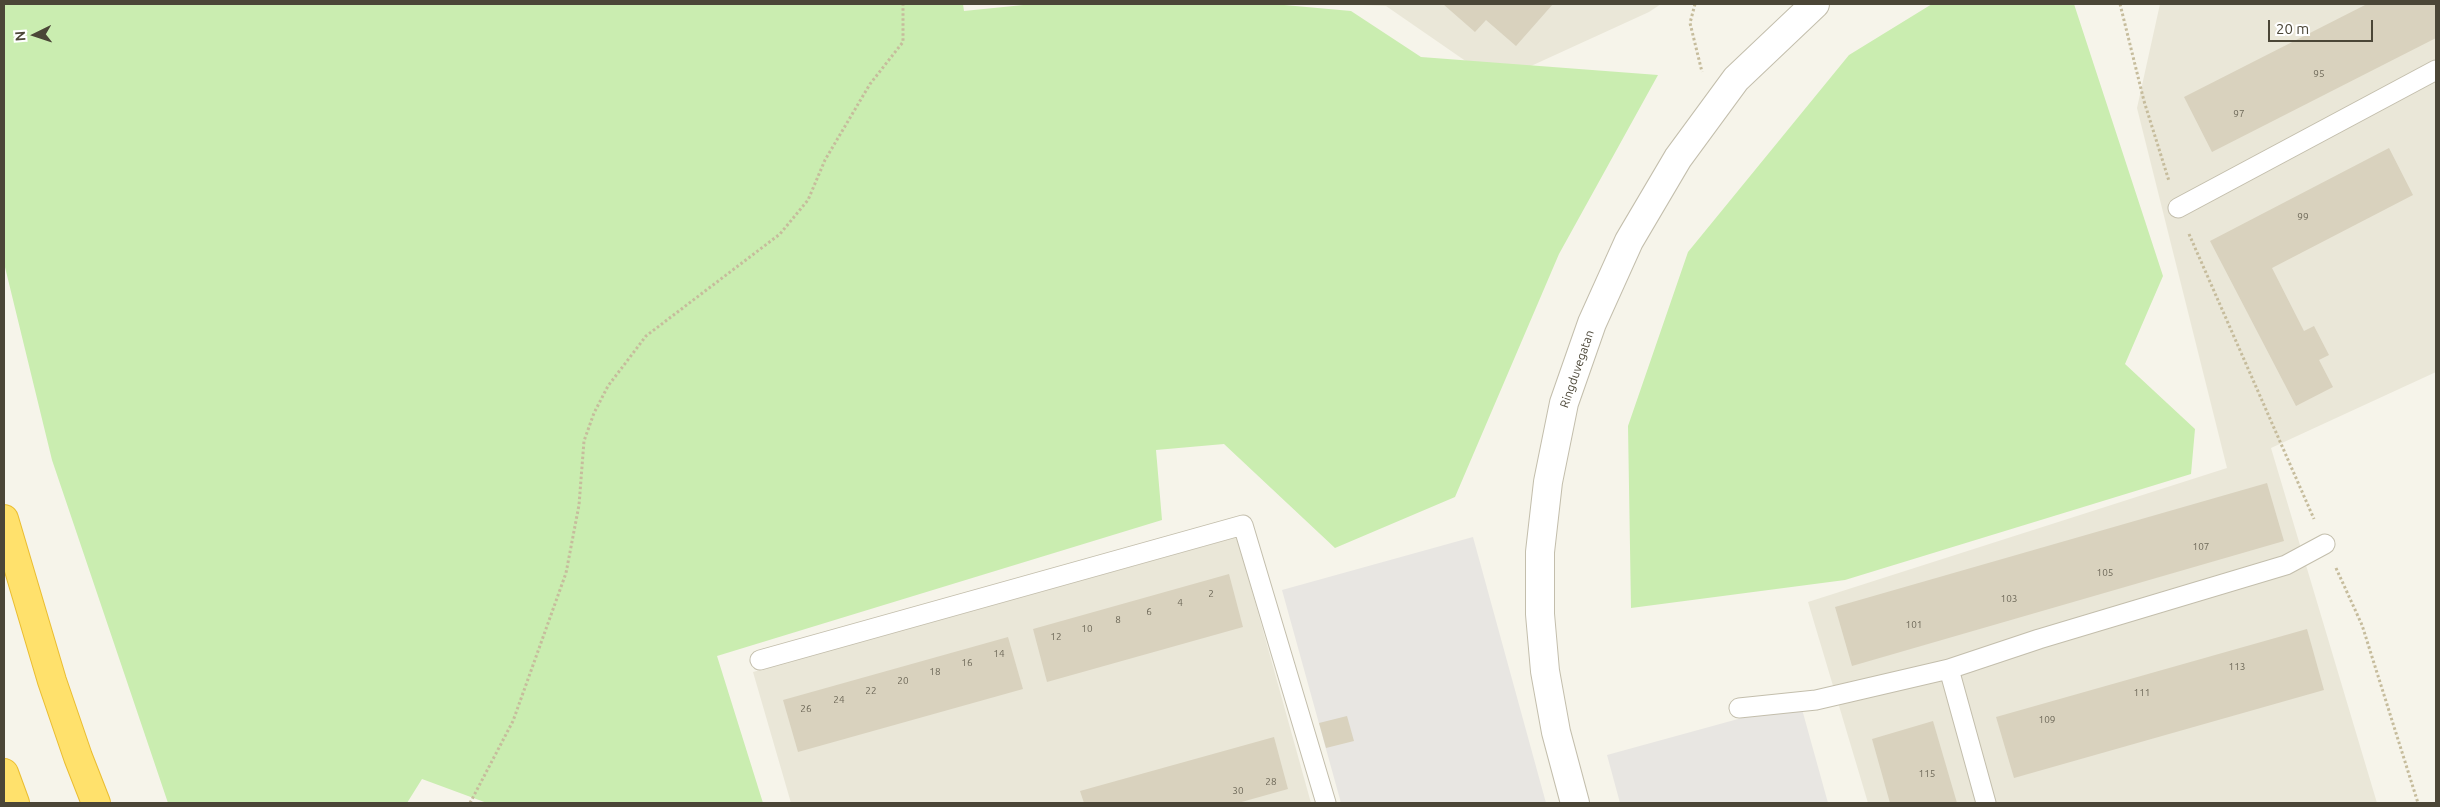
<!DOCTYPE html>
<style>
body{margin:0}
#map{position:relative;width:2440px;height:807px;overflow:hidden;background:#f6f4ea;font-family:Ubuntu,sans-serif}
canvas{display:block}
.frame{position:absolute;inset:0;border:5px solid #4b4637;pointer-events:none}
.north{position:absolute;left:10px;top:10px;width:50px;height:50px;-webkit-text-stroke:4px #fff;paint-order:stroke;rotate:266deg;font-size:14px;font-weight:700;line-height:20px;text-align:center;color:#4b4637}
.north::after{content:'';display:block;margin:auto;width:18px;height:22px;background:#4b4637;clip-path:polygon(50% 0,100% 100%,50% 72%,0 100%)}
.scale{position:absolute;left:2268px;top:20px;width:105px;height:22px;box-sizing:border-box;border:2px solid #4b4637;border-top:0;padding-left:6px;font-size:15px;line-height:18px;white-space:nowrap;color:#4b4637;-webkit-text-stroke:4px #fff;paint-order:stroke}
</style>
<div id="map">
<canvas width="2440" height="807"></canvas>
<div class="frame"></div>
<div class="north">N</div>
<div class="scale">20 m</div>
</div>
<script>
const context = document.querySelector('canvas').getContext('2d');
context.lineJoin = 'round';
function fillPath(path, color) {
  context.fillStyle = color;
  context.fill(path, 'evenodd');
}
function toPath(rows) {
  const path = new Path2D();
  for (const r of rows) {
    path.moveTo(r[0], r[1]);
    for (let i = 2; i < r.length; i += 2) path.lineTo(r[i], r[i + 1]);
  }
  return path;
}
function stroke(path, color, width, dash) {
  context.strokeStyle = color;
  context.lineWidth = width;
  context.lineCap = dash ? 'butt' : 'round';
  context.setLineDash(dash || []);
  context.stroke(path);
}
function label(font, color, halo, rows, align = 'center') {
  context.font = font + ' Ubuntu,sans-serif';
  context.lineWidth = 4.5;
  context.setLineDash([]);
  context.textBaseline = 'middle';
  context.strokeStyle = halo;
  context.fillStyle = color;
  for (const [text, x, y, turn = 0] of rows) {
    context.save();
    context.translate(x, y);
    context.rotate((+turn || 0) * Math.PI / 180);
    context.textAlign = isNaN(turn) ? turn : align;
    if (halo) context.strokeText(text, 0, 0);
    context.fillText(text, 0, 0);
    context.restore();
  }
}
fillPath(toPath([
 [1341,4,1661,4,1649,12,1496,82,1386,6],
 [2160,4,2436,4,2436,372,2271,448,2377,803,1868,803,1808,602,2227,468,2137,108],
 [1237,537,1311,803,791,803,753,672]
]), '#eae7d8');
fillPath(toPath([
 [4,4,963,4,964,11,1033,4,1273,4,1351,11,1421,57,1658,75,1559,254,1455,497,1335,548,1224,444,1156,450,1162,520,717,656,763,803,487,803,422,779,407,803,168,803,52,460,4,263],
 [1932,4,2074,4,2163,276,2125,364,2195,429,2191,474,1845,580,1631,608,1628,426,1688,252,1849,55]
]), '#caedb0');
fillPath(toPath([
 [1473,537,1546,803,1341,803,1282,590],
 [1800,702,1828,803,1620,803,1607,755]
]), '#e8e6e2');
fillPath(toPath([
 [1443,4,1553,4,1516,46,1486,20,1475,32],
 [2367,4,2436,4,2436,38,2212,152,2184,97],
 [2389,148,2413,195,2272,268,2304,331,2314,326,2329,355,2319,360,2333,387,2296,406,2210,241],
 [2267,483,2284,541,1852,666,1835,607],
 [1229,574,1243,627,1047,682,1033,629],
 [2307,629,2324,690,2014,778,1996,717],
 [1008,637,1023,689,798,752,783,700],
 [1347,716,1354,741,1326,748,1319,723],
 [1933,721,1957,803,1890,803,1872,739],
 [1274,737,1288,789,1238,803,1084,803,1080,791]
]), '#d9d2be');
const lane = toPath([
 [2178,208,2436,70],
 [760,660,1243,525,1326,803],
 [1949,669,1986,803],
 [1739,708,1816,700,1949,669,2039,639,2286,565,2325,544]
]);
const street = toPath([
 [1575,803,1556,732,1545,671,1540,614,1540,552,1548,482,1564,403,1592,323,1629,241,1678,158,1736,79,1815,4]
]);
const highway = toPath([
 [4,519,52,681,78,757,96,803],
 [4,773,15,803]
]);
stroke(lane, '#c3beac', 21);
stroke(street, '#c3beac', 30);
stroke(highway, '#eabd31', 30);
stroke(toPath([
 [1695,4,1690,23,1702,72],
 [2120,4,2144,101,2169,181],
 [2189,234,2314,519],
 [2336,568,2362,625,2418,803],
 [470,803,513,721,566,573,579,505,584,441,594,413,608,386,646,336,780,234,808,200,825,160,870,84,903,42,903,4]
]), '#c6bc9c', 3, [2.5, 2.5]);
stroke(lane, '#fff', 19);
stroke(street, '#fff', 28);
stroke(highway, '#ffe16c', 28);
label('10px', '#6e6959', null, [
 ["95",2319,74],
 ["97",2239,114],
 ["99",2303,217],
 ["107",2201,547],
 ["105",2105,573],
 ["2",1211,594],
 ["103",2009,599],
 ["4",1180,603],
 ["6",1149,612],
 ["8",1118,620],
 ["101",1914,625],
 ["10",1087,629],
 ["12",1056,637],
 ["14",999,654],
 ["16",967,663],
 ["113",2237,667],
 ["18",935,672],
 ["20",903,681],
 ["22",871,691],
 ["111",2142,693],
 ["24",839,700],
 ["26",806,709],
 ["109",2047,720],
 ["115",1927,774],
 ["28",1271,782],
 ["30",1238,791]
]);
label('12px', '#4b4637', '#fff', [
 ["Ringduvegatan",1577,369,-71]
]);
</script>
